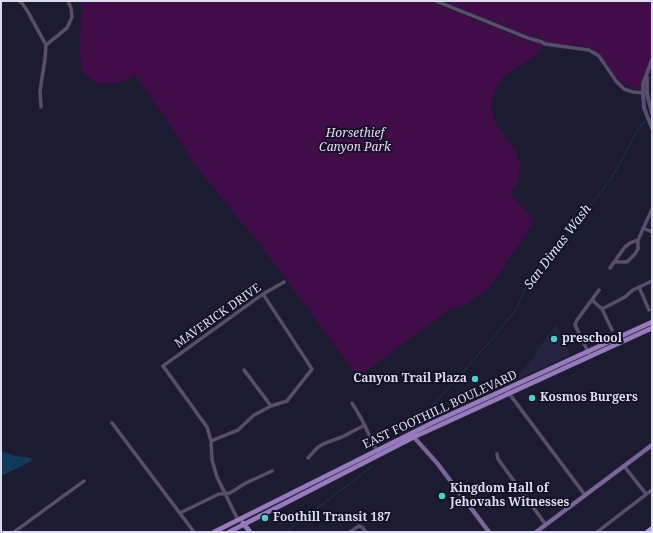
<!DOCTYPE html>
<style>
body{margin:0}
#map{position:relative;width:653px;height:533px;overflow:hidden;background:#1d1b32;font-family:"Noto Serif",serif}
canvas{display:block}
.frame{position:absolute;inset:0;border:2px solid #dcdcec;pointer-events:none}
</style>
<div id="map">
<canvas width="653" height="533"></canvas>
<div class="frame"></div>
</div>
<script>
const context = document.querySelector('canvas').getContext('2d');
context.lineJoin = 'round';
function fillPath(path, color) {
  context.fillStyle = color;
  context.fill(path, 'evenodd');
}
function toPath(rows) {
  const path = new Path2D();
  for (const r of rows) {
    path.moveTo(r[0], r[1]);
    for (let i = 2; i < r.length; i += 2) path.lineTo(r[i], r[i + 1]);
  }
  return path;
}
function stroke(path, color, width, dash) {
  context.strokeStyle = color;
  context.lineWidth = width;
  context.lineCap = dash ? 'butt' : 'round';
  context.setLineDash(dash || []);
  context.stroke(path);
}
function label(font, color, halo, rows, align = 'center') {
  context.font = font + ' "Noto Serif",serif';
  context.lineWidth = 4;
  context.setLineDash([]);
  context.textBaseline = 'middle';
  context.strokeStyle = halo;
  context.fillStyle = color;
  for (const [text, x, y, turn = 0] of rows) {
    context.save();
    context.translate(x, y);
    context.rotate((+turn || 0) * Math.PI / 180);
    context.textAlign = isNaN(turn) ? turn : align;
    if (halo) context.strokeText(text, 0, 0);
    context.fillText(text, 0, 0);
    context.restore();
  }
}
fillPath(toPath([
 [556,324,570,355,517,379]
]), '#262340');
fillPath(toPath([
 [79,1,428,1,528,41,541,44,541,48,537,55,503,77,494,92,491,105,492,113,496,124,515,150,518,158,520,167,518,180,516,186,510,194,535,221,489,288,463,306,449,310,358,377,267,254,195,165,173,130,135,75,119,83,97,83,83,73,80,57,81,5],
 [443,1,652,1,652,54,639,88,636,89,623,84,616,77,599,54,592,49,584,46,547,43,543,39,529,36]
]), '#410d49');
fillPath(toPath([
 [1,451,16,456,31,458,32,461,1,476]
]), '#12385a');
stroke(toPath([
 [417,423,494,337,517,308,525,289,541,265,563,241,611,179,639,128,645,121],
 [286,532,374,465]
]), '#12385a', 1);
const minor = toPath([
 [19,1,22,3,28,12,46,45,45,59,40,91,41,107],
 [436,1,528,38,542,42,545,44,589,50,599,56,616,81,624,89,633,92,643,93],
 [46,45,67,28,72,17,71,8,68,1],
 [643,228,652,232],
 [615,262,627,262,635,254,638,249,638,240],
 [610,268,624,248,630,243,638,240,652,209],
 [639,287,649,310],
 [592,300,602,309,612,330],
 [602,309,625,297,633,290,652,281],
 [590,356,575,325,577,320,599,290],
 [244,370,271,406],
 [508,392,585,495],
 [352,403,361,418,379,455],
 [112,423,194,532],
 [211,441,238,430,254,415,271,406,287,401,312,369,263,294],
 [497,454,498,459,546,525],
 [308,458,317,448,323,444,342,437,365,425],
 [624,466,646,494],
 [180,513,219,494,230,493,246,483,272,471],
 [238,520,217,477,212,460,211,441,207,427,163,366,263,294,284,282],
 [14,532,84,481],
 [350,532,359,526,362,527,366,532],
 [597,532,652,490]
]);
const tertiary = toPath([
 [652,60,643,84,643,93,644,108,652,128],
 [647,77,647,94,652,113]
]);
const secondary = toPath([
 [412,435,437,463,489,532],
 [536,532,652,445]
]);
const primary = toPath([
 [243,523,250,532],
 [214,532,432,423,652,322],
 [229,532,414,437,652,328]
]);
const motorway = toPath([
 [648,532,652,529]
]);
stroke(minor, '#38364c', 4);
stroke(tertiary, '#38364c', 4.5);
stroke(secondary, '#38364c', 5);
stroke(primary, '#38364c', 5.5);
stroke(motorway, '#38364c', 6);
stroke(minor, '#5b4d6e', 3);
stroke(tertiary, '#5b4d6e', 3.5);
stroke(secondary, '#7d669b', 4);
stroke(primary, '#987abe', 4.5);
stroke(motorway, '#b08cde', 5.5);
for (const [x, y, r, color] of [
 [554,339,4,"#52cdcc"],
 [475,379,4,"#52cdcc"],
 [532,398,4,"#52cdcc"],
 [442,496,4,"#52cdcc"],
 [265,518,4,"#52cdcc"]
]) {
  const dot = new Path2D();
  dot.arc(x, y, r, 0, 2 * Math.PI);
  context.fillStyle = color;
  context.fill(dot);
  stroke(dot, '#141228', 1.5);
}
label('italic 12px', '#f4d3f8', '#141228', [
 ["Horsethief",355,134],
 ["Canyon Park",355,148]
]);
label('12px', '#dcdcec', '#141228', [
 ["MAVERICK DRIVE",218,316,-35],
 ["EAST FOOTHILL BOULEVARD",440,410,-25]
]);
label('bold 12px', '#dcdcec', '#141228', [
 ["preschool",562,339],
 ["Canyon Trail Plaza",467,379,"right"],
 ["Kosmos Burgers",540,398],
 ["Kingdom Hall of",450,489],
 ["Jehovahs Witnesses",450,503],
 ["Foothill Transit 187",273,518]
], 'left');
label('italic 13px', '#d1e2f4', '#141228', [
 ["San Dimas Wash",558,247,-53]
]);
</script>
